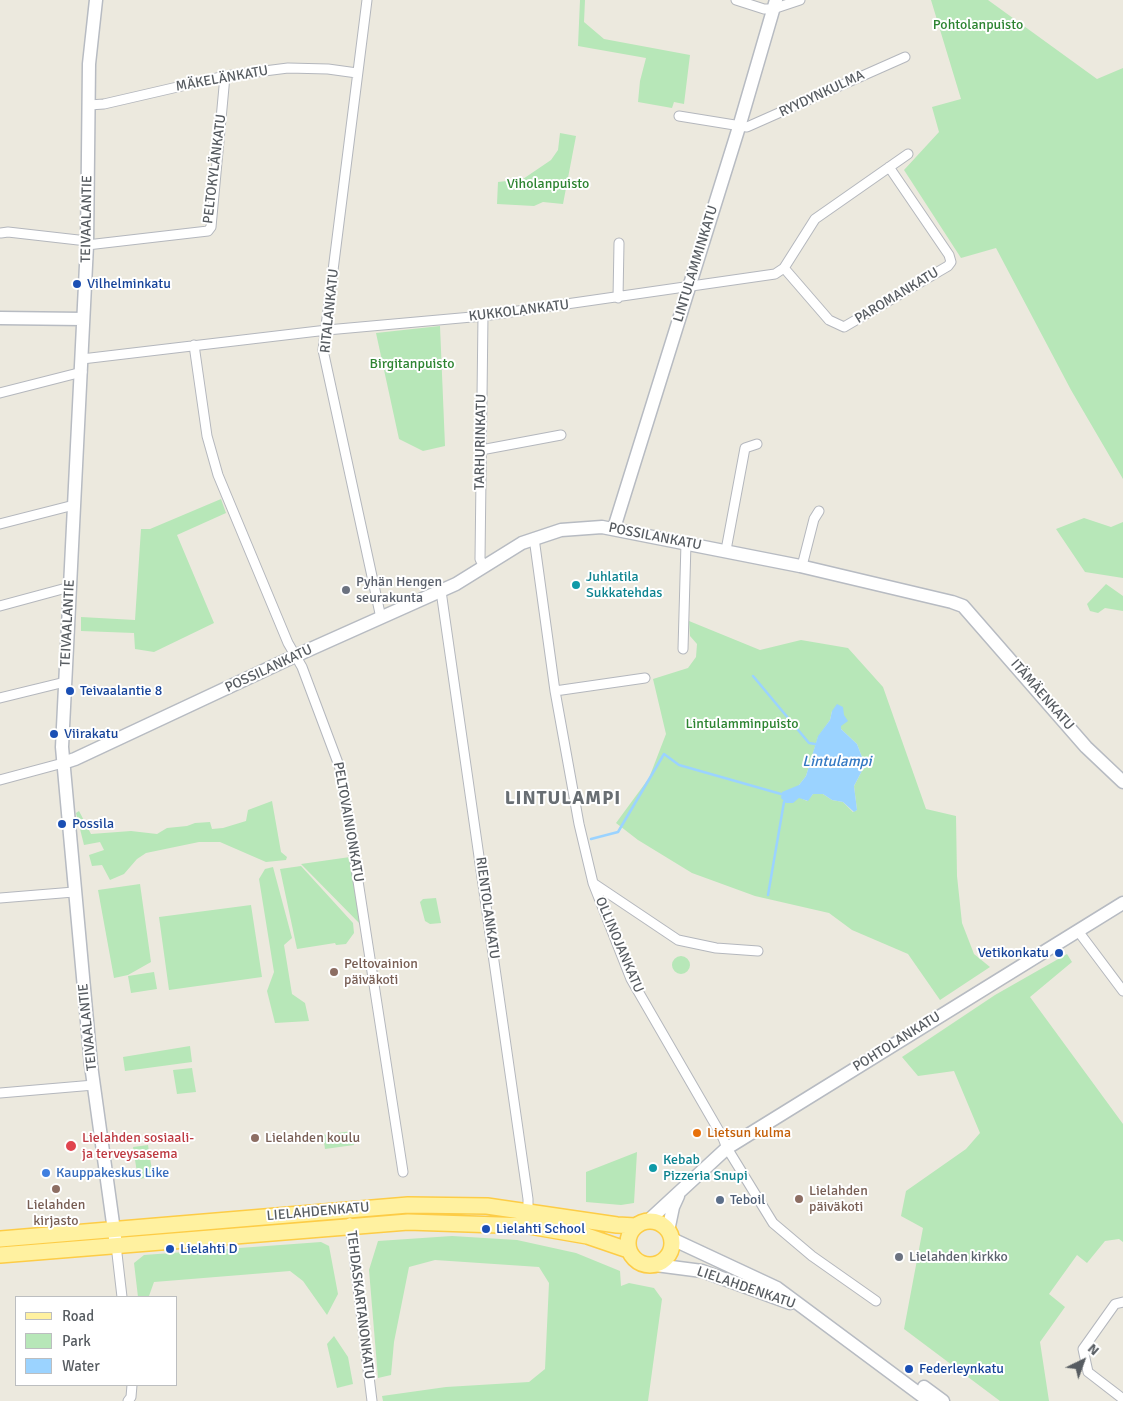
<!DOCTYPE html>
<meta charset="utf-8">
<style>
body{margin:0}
#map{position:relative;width:1123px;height:1401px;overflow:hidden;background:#ece9de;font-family:Signika,sans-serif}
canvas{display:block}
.legend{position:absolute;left:15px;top:1296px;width:162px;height:90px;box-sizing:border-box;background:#fff;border:1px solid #bcbec0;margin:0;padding:6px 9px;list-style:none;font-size:15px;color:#575c61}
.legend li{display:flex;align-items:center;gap:10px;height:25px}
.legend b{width:25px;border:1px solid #bcbec0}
.north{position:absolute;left:1058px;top:1336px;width:50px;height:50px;-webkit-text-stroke:4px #fff;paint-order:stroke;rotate:42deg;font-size:14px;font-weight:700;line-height:20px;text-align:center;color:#575c61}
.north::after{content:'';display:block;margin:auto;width:18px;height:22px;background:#575c61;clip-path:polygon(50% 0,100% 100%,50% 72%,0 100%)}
</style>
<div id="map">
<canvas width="1123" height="1401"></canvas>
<ul class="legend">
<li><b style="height:6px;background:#fff1a0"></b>Road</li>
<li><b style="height:14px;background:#b7e7b8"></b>Park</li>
<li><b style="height:14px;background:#9bd3ff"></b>Water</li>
</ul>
<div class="north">N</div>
</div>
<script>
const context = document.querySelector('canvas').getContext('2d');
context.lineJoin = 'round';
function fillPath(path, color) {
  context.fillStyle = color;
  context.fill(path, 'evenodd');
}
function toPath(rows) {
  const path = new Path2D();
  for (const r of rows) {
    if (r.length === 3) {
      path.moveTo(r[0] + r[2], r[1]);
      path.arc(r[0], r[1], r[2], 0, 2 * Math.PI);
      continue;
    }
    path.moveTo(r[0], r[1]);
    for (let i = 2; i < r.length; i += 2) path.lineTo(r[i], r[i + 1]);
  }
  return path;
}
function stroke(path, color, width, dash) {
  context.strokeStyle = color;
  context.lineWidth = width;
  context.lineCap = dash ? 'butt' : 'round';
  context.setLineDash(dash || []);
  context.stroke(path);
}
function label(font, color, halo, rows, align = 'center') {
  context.font = font + ' Signika,sans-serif';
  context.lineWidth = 4;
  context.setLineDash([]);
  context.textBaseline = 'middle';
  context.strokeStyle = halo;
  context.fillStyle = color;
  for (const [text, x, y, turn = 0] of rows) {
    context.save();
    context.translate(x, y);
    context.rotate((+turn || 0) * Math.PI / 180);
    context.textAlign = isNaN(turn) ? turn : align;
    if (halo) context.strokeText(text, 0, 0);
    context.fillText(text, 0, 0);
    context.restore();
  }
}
fillPath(toPath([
 [580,0,585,0,584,22,604,39,690,55,684,104,674,102,672,108,638,102,640,81,646,58,578,46],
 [931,0,988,0,1097,79,1123,68,1123,479,1071,390,996,248,961,258,904,170,939,132,932,107,961,99],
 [560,133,576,136,563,204,543,202,534,206,497,204,498,182,523,179,551,160,558,150],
 [440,326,445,446,423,451,399,439,376,333],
 [221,499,226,513,177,535,214,623,154,652,135,649,134,633,81,631,81,617,135,620,141,529,150,529],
 [1084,518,1111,527,1123,522,1123,578,1085,572,1056,529],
 [1106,584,1123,596,1123,611,1105,608,1098,613,1090,611,1087,604],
 [689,621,760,650,801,640,848,648,883,687,926,809,956,816,957,876,962,923,974,954,990,967,940,1000,908,954,852,930,829,913,755,896,692,873,638,840,616,823,649,778,666,734,653,679,688,668,696,657,697,644,690,636],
 [832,711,841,729,857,744,865,765,854,786,857,810,853,812,843,802,832,800,823,794,813,794,807,801,799,797,799,785,806,776,818,737,830,720],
 [272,801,281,852,287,857,286,860,266,862,220,842,199,842,146,853,137,859,124,874,110,880,102,865,92,866,89,855,104,850,100,842,84,845,76,813,79,811,91,834,131,831,157,834,167,828,187,826,195,823,210,822,212,829,223,828,246,821,248,810],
 [350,857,361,925,301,864],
 [301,866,353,923,354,933,346,944,336,945,335,943,297,949,280,869],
 [273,867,292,938,284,945,292,994,305,1003,309,1021,275,1023,267,991,274,972,259,879,265,869],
 [140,884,151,962,128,975,114,978,98,890],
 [436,898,441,923,430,924,425,921,420,902,423,899],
 [251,905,262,977,169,990,159,917],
 [1067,954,1072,962,1030,997,1123,1124,1123,1242,1119,1239,1105,1241,1087,1263,1077,1255,1049,1294,1065,1307,1040,1342,1049,1401,1000,1401,904,1329,923,1228,901,1216,906,1191,966,1149,980,1133,954,1071,918,1076,902,1057,995,995],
 [681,965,9],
 [154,972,157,989,131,993,128,976],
 [190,1046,192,1062,125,1071,123,1057],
 [192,1068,196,1092,177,1094,173,1070],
 [352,1131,354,1145,325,1149,323,1135],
 [148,1145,153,1177,138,1179,133,1147],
 [637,1152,634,1203,621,1205,586,1202,586,1172],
 [452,1236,517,1240,576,1253,620,1271,621,1286,629,1283,654,1288,662,1299,648,1401,383,1401,382,1396,446,1387,529,1382,545,1369,549,1283,539,1267,435,1260,409,1267,394,1342,391,1375,378,1378,369,1270,378,1241],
 [321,1242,329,1246,338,1294,327,1315,303,1281,290,1271,154,1282,149,1296,138,1297,134,1263,144,1255],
 [334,1336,348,1357,353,1384,337,1388,327,1344]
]), '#b7e7b8');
fillPath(toPath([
 [837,704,843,707,844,715,848,721,841,726,841,729,857,744,865,765,854,786,857,810,854,812,843,802,832,800,823,794,813,794,808,801,799,798,793,803,786,803,781,798,782,792,799,785,806,776,818,736,830,720,832,711]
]), '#9bd3ff');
stroke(toPath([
 [753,676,809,743,815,744],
 [591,839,618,832,664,754,679,765,781,794],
 [768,895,784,802]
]), '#9bd3ff', 2.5);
const street = toPath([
 [367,0,323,350,381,618],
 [736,0,764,9,773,9,800,0],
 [89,105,104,104,225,76,288,68,328,69,357,73],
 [679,116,747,127,905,57],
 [1,233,8,232,87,241],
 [87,245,208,231,211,227,225,76],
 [784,268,829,320,844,327,948,266,951,262,949,255,889,167],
 [618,298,619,243],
 [483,316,480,559,484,567],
 [194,345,207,436,218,475,288,643,302,667,341,771,403,1172],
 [82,359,327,330,483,316,775,274,784,268,815,219,908,154],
 [0,393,82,372],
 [481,450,561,435],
 [0,524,74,505],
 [534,538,555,691,579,824,593,883,631,979,723,1138,727,1148,773,1223,812,1256,876,1301],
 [726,550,745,448,757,444],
 [802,566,814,519,819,511],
 [441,591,528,1199,528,1217],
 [0,606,70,587],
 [683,649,686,543],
 [555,691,645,678],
 [0,698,65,682],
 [0,780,63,763],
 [593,883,678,940,716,948,758,951],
 [0,898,74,892],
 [1078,931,1123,991],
 [0,1093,94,1085],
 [350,1223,372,1401],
 [116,1245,122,1297],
 [1123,1302,1115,1304,1083,1349,1088,1372,1123,1399],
 [128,1401,131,1397,132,1385]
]);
const secondary = toPath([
 [96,0,89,64,87,245,62,747,91,1065,116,1245],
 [0,318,83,319],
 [614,528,739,127,776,0],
 [63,763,75,759,295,656,456,584,522,543,561,530,602,527,800,566,952,602,963,606,1086,747,1123,782],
 [648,1221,727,1148,1123,903],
 [668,1231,673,1207,678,1196],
 [672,1239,777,1288,929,1401],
 [656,1265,702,1271,790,1303],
 [924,1387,943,1401]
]);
const primary = toPath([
 [650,1243,22],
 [0,1239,408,1205,487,1206,617,1225,636,1226],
 [0,1255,408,1222,529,1226,587,1236,628,1250]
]);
stroke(street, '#b4b7bd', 11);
stroke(secondary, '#b7bbc2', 15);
stroke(primary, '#fdcc46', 18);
stroke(street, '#fff', 9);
stroke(secondary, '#fff', 12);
stroke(primary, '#fff1a0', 15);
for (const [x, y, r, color] of [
 [77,284,5,"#1a4fb4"],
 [576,585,5,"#0f9aa8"],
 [346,590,5,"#6b7280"],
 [70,691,5,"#1a4fb4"],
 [54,734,5,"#1a4fb4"],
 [62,824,5,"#1a4fb4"],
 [1059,953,5,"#1a4fb4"],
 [334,972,5,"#8d6e63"],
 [697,1133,5,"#e8710a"],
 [255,1138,5,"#8d6e63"],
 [71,1146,6,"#e0444e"],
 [653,1168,5,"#0f9aa8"],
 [46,1173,5,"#3f7fe0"],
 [56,1189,5,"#8d6e63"],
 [799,1199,5,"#8d6e63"],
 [720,1200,5,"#5c6f8a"],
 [486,1229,5,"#1a4fb4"],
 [170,1249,5,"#1a4fb4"],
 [899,1257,5,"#6b7280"],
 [909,1369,5,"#1a4fb4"]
]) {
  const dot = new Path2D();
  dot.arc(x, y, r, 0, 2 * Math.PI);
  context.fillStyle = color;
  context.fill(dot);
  stroke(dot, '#fff', 2);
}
label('14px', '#2d8431', '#fff', [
 ["Pohtolanpuisto",978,25],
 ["Viholanpuisto",548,184],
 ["Birgitanpuisto",412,364],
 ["Lintulamminpuisto",742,724]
]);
label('14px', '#575c61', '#fff', [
 ["MÄKELÄNKATU",222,79,-10],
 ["RYYDYNKULMA",822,94,-25],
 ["PELTOKYLÄNKATU",215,169,-83],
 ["TEIVAALANTIE",87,219,-89],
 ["LINTULAMMINKATU",696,264,-73],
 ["PAROMANKATU",897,296,-31],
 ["RITALANKATU",330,311,-84],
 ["KUKKOLANKATU",519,311,-7],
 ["TARHURINKATU",481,442,-89],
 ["POSSILANKATU",655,537,11],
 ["TEIVAALANTIE",68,623,-87],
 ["POSSILANKATU",269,669,-25],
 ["ITÄMÄENKATU",1042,695,49],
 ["PELTOVAINIONKATU",348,822,80],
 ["RIENTOLANKATU",487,908,82],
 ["OLLINOJANKATU",619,945,67],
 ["TEIVAALANTIE",88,1027,-96],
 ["POHTOLANKATU",897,1042,-32],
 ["LIELAHDENKATU",318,1212,-5],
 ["LIELAHDENKATU",746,1288,19],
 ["TEHDASKARTANONKATU",360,1305,83]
]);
label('14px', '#164399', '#fff', [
 ["Vilhelminkatu",87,284],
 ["Teivaalantie 8",80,691],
 ["Viirakatu",64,734],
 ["Possila",72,824],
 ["Vetikonkatu",1049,953,"right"],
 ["Lielahti School",496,1229],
 ["Lielahti D",180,1249],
 ["Federleynkatu",919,1369]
], 'left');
label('14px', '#0d838f', '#fff', [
 ["Juhlatila",586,577],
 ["Sukkatehdas",586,593],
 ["Kebab",663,1160],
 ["Pizzeria Snupi",663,1176]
], 'left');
label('14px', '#5b616d', '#fff', [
 ["Pyhän Hengen",356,582],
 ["seurakunta",356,598],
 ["Lielahden kirkko",909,1257]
], 'left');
label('14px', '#785e54', '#fff', [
 ["Peltovainion",344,964],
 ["päiväkoti",344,980],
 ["Lielahden koulu",265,1138],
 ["Lielahden",809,1191],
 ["päiväkoti",809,1207],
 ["Lielahden",56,1205,"center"],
 ["kirjasto",56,1221,"center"]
], 'left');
label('14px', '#c56008', '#fff', [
 ["Lietsun kulma",707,1133]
], 'left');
label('14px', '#be3a42', '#fff', [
 ["Lielahden sosiaali-",82,1138],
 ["ja terveysasema",82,1154]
], 'left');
label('14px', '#366cbe', '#fff', [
 ["Kauppakeskus Like",56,1173]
], 'left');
label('14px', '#4e5e75', '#fff', [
 ["Teboil",730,1200]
], 'left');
label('italic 15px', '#3378c3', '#fff', [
 ["Lintulampi",837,762]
]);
context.letterSpacing = '1px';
label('bold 19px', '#686e73', '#fff', [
 ["LINTULAMPI",563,799]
]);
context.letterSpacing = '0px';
</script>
